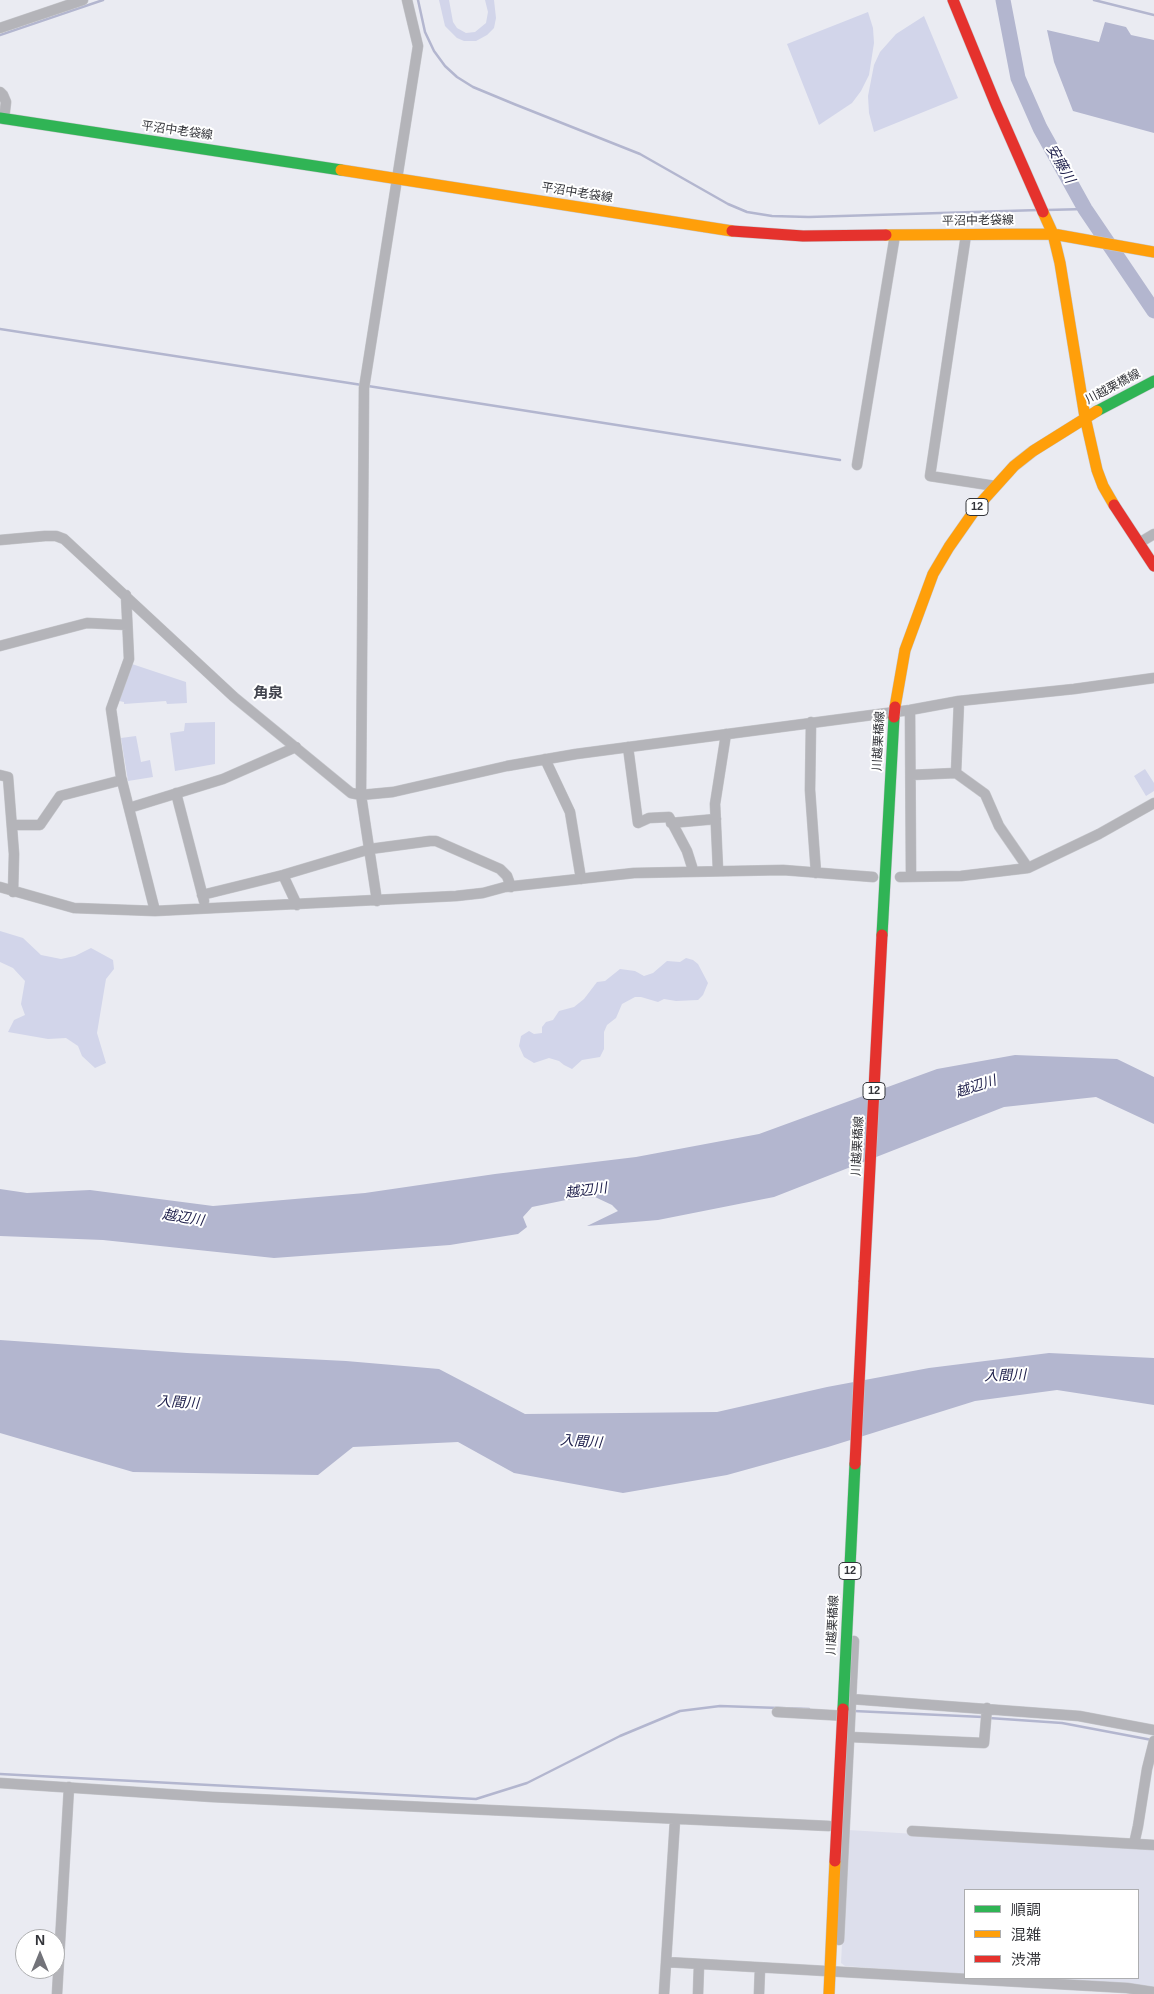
<!DOCTYPE html>
<meta charset="utf-8">
<style>
body{margin:0}
#map{position:relative;width:1154px;height:1994px;overflow:hidden;background:#eaebf2;font-family:Helvetica,"Noto Sans JP",sans-serif}
canvas{display:block}
.legend{position:absolute;left:964px;top:1889px;width:175px;height:90px;box-sizing:border-box;background:#fff;border:1px solid #adaeb0;margin:0;padding:6px 9px;list-style:none;font-size:15px;color:#333439}
.legend li{display:flex;align-items:center;gap:10px;height:25px}
.legend b{width:25px;border:1px solid #adaeb0}
.north{position:absolute;left:15px;top:1929px;width:50px;height:50px;box-sizing:border-box;background:#fff;border:1px solid #adaeb0;border-radius:50%;rotate:0deg;font-size:14px;font-weight:700;line-height:20px;text-align:center;color:#333439}
.north::after{content:'';display:block;margin:auto;width:18px;height:22px;background:#73747a;clip-path:polygon(50% 0,100% 100%,50% 72%,0 100%)}
</style>
<div id="map">
<canvas width="1154" height="1994"></canvas>
<ul class="legend">
<li><b style="height:6px;background:#30b455"></b>順調</li>
<li><b style="height:6px;background:#ff9f0a"></b>混雑</li>
<li><b style="height:6px;background:#e5322d"></b>渋滞</li>
</ul>
<div class="north">N</div>
</div>
<script>
const context = document.querySelector('canvas').getContext('2d');
context.lineJoin = 'round';
function fillPath(path, color) {
  context.fillStyle = color;
  context.fill(path, 'evenodd');
}
function toPath(rows) {
  const path = new Path2D();
  for (const r of rows) {
    path.moveTo(r[0], r[1]);
    for (let i = 2; i < r.length; i += 2) path.lineTo(r[i], r[i + 1]);
  }
  return path;
}
function stroke(path, color, width, dash) {
  context.strokeStyle = color;
  context.lineWidth = width;
  context.lineCap = dash ? 'butt' : 'round';
  context.setLineDash(dash || []);
  context.stroke(path);
}
function label(font, color, halo, rows, align = 'center') {
  context.font = font + ' Helvetica,"Noto Sans JP",sans-serif';
  context.lineWidth = 4;
  context.setLineDash([]);
  context.textBaseline = 'middle';
  context.strokeStyle = halo;
  context.fillStyle = color;
  for (const [text, x, y, turn = 0] of rows) {
    context.save();
    context.translate(x, y);
    context.rotate((+turn || 0) * Math.PI / 180);
    context.textAlign = isNaN(turn) ? turn : align;
    if (halo) context.strokeText(text, 0, 0);
    context.fillText(text, 0, 0);
    context.restore();
  }
}
fillPath(toPath([
 [848,1830,1154,1848,1154,1990,1014,1978,1138,1978,1138,1890,965,1890,965,1975,845,1966,841,1963]
]), '#dddfec');
fillPath(toPath([
 [439,0,449,0,453,22,457,28,466,33,475,32,486,23,488,12,485,0,494,0,496,18,494,28,487,35,476,41,464,41,457,38,445,26],
 [868,12,873,28,874,43,869,75,861,91,852,103,819,125,787,44],
 [924,16,958,98,874,132,869,113,868,96,874,65,880,52,896,34],
 [132,664,186,682,187,703,167,704,166,701,124,704,124,702,119,701],
 [215,722,215,764,175,771,170,733,184,731,185,723],
 [136,736,141,762,150,760,153,777,128,781,121,738],
 [1145,769,1154,783,1154,791,1146,796,1134,776],
 [0,931,23,938,41,955,61,959,75,956,91,948,113,960,114,969,106,979,97,1033,106,1063,95,1068,82,1056,78,1046,66,1038,48,1039,8,1032,14,1020,25,1015,21,1004,25,981,13,968,0,962],
 [686,958,693,960,698,964,708,983,703,995,698,1000,676,1001,664,999,658,1002,641,997,635,997,622,1004,616,1018,607,1025,604,1032,604,1049,600,1057,582,1060,572,1069,564,1065,559,1061,549,1058,534,1063,524,1057,519,1046,521,1036,529,1031,534,1034,542,1033,542,1027,546,1022,553,1020,559,1011,574,1007,584,999,597,982,605,981,620,969,635,971,644,976,653,973,667,961,680,962]
]), '#d2d5ea');
fillPath(toPath([
 [1105,22,1126,27,1131,35,1154,40,1154,133,1073,111,1054,62,1047,30,1099,42],
 [1015,1055,1117,1059,1154,1077,1154,1124,1096,1097,1004,1107,774,1197,658,1220,587,1226,618,1211,612,1205,595,1197,566,1200,532,1207,523,1217,527,1227,518,1234,450,1245,274,1258,103,1240,0,1236,0,1189,27,1193,90,1190,213,1206,365,1193,495,1174,636,1157,759,1134,937,1069],
 [0,1340,187,1353,346,1361,439,1369,525,1414,717,1412,827,1387,929,1368,1049,1353,1154,1358,1154,1405,1057,1390,975,1401,828,1447,727,1475,623,1493,514,1473,458,1442,353,1447,318,1475,133,1472,0,1433]
]), '#b3b6cf');
stroke(toPath([
 [418,0,425,32,434,51,445,66,457,77,473,87,514,104,640,154,728,204,747,212,772,216,809,217,1039,210],
 [1094,0,1154,15],
 [0,35,103,0],
 [1047,210,1085,209],
 [0,329,362,385],
 [368,386,840,460],
 [854,1711,983,1717],
 [989,1718,1062,1723,1152,1740],
 [0,1774,476,1799,527,1783,620,1736,680,1711,720,1706,809,1709]
]), '#b3b6cf', 2.5);
stroke(toPath([
 [1003,0,1018,78,1040,128,1085,209,1154,311]
]), '#b3b6cf', 15);
const street = toPath([
 [0,28,83,0],
 [0,92,3,95,6,102,4,119],
 [966,235,930,476,995,486],
 [857,465,895,235],
 [0,540,45,536,56,536,64,539,234,697,351,793,361,795,393,792,507,766,576,754,910,710,959,701,1074,689,1154,678],
 [1139,543,1154,534],
 [126,595,129,659,111,709,121,777,155,911],
 [0,646,87,623,127,625],
 [959,701,956,773,985,794,999,826,1028,868],
 [910,710,911,876],
 [811,722,810,790,816,873],
 [628,747,638,823,649,818,669,817,687,851,693,870],
 [545,759,570,812,581,879],
 [0,775,8,777,14,854,13,892],
 [911,775,956,773],
 [176,793,204,901],
 [129,808,223,779,296,747],
 [671,823,716,819],
 [12,825,40,825,60,796,122,780],
 [718,870,715,804,726,734],
 [283,875,297,905],
 [900,877,961,876,1028,868,1099,834,1154,803],
 [0,887,74,908,155,911,456,896,483,893,505,887,634,873,783,870,873,877],
 [202,895,283,875,370,849,430,841,436,841,500,869,507,876,511,887],
 [377,901,361,795,364,388,418,46,407,0],
 [851,1699,1079,1716,1154,1730],
 [777,1712,847,1716],
 [850,1737,984,1743,987,1708],
 [0,1783,212,1797,829,1826],
 [912,1831,1154,1845],
 [1134,1844,1138,1826,1147,1769,1154,1741],
 [839,1940,854,1641],
 [666,1962,1127,1988,1154,1992],
 [57,1994,69,1787],
 [664,1994,675,1820],
 [698,1994,699,1964],
 [759,1994,760,1968]
]);
const fast = toPath([
 [0,118,341,170],
 [1097,411,1154,381],
 [882,935,894,717]
]);
const slow = toPath([
 [341,170,732,231],
 [1043,212,1053,234,1060,263,1085,417,1097,470,1103,486,1114,505],
 [886,235,1053,234,1154,252],
 [895,707,905,650,933,574,949,547,977,507,1014,466,1033,451,1097,411],
 [829,1994,835,1861]
]);
const jam = toPath([
 [953,0,996,105,1043,212],
 [732,231,803,236,886,235],
 [1114,505,1154,566],
 [864,1282,882,935]
]);
stroke(street, '#c6c7cc', 11);
stroke(fast, '#c6c7cc', 12);
stroke(slow, '#c6c7cc', 12);
stroke(jam, '#c6c7cc', 12);
stroke(street, '#b4b4b9', 10);
stroke(fast, '#30b455', 11);
stroke(slow, '#ff9f0a', 11);
stroke(jam, '#e5322d', 11);
const fastBridge = toPath([
 [843,1709,855,1464]
]);
const jamBridge = toPath([
 [894,717,895,707],
 [855,1464,864,1282],
 [835,1861,843,1709]
]);
stroke(fastBridge, '#c6c7cc', 12, []);
stroke(jamBridge, '#c6c7cc', 12, []);
stroke(fastBridge, '#30b455', 11);
stroke(jamBridge, '#e5322d', 11);
for (const [x, y, w] of [
 [977,507,22],
 [874,1091,22],
 [850,1571,22]
]) {
  const box = new Path2D();
  box.roundRect(x - w / 2, y - 8.5, w, 17, 4);
  context.fillStyle = '#fff';
  context.fill(box);
  stroke(box, '#333439', 1);
}
label('bold 11px', '#333439', null, [
 ["12",977,507],
 ["12",874,1091],
 ["12",850,1571]
]);
label('12px', '#333439', '#fff', [
 ["平沼中老袋線",177,131,8],
 ["平沼中老袋線",577,193,9],
 ["平沼中老袋線",978,221,-1],
 ["川越栗橋線",1113,387,-28],
 ["川越栗橋線",879,741,-87],
 ["川越栗橋線",858,1146,-87],
 ["川越栗橋線",833,1625,-87]
]);
label('italic 14px', '#22234e', '#fff', [
 ["安藤川",1060,164,60],
 ["越辺川",976,1087,-18],
 ["越辺川",586,1191,-7],
 ["越辺川",183,1218,9],
 ["入間川",1005,1376,-2],
 ["入間川",178,1403,3],
 ["入間川",581,1442,4]
]);
label('bold 15px', '#43454f', '#fff', [
 ["角泉",268,694]
]);
</script>
